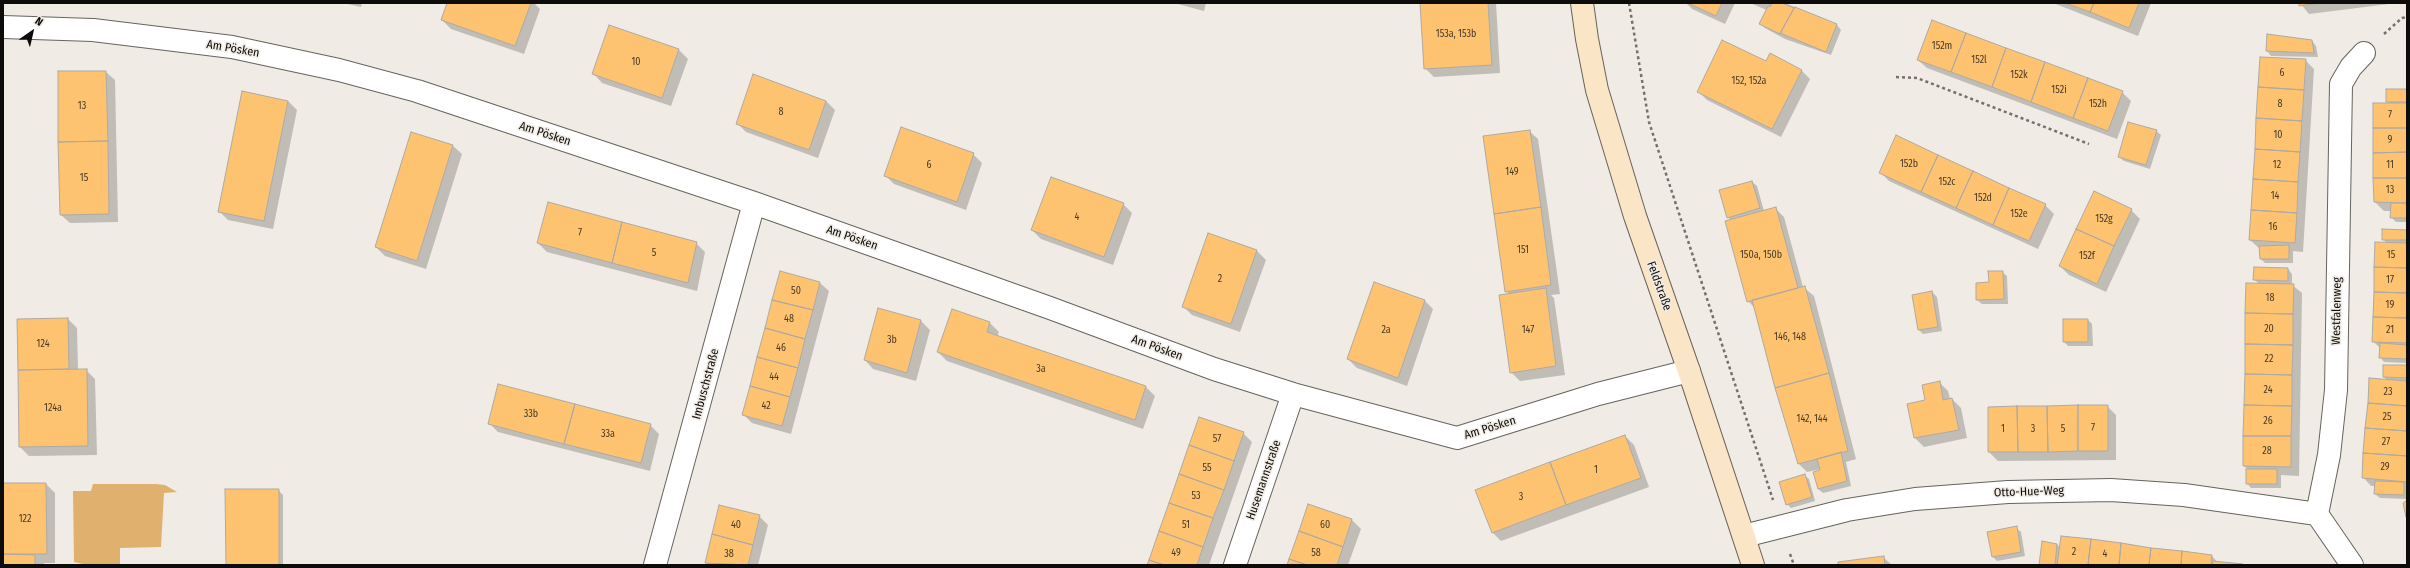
<!DOCTYPE html>
<meta charset="utf-8">
<style>
body{margin:0}
#map{position:relative;width:2410px;height:568px;overflow:hidden;background:#f0ebe4;font-family:"Fira Sans Condensed",sans-serif}
canvas{display:block}
.frame{position:absolute;inset:0;border:4px solid #0e0c0a;pointer-events:none}
.north{position:absolute;left:12px;top:12px;width:40px;height:40px;-webkit-text-stroke:3px #f0ebe4;paint-order:stroke;rotate:34deg;font-size:11px;font-weight:700;line-height:16px;text-align:center;color:#0e0c0a}
.north::after{content:'';display:block;margin:auto;width:14px;height:18px;background:#0e0c0a;clip-path:polygon(50% 0,100% 100%,50% 72%,0 100%)}
</style>
<div id="map">
<canvas width="2410" height="568"></canvas>
<div class="frame"></div>
<div class="north">N</div>
</div>
<script>
const context = document.querySelector('canvas').getContext('2d');
context.lineJoin = 'round';
function fillPath(path, color) {
  context.fillStyle = color;
  context.fill(path, 'evenodd');
}
function toPath(rows) {
  const path = new Path2D();
  for (const r of rows) {
    path.moveTo(r[0], r[1]);
    for (let i = 2; i < r.length; i += 2) path.lineTo(r[i], r[i + 1]);
  }
  return path;
}
function stroke(path, color, width, dash) {
  context.strokeStyle = color;
  context.lineWidth = width;
  context.lineCap = dash ? 'butt' : 'round';
  context.setLineDash(dash || []);
  context.stroke(path);
}
function label(font, color, halo, rows, align = 'center') {
  context.font = font + ' "Fira Sans Condensed",sans-serif';
  context.lineWidth = 3;
  context.setLineDash([]);
  context.textBaseline = 'middle';
  context.strokeStyle = halo;
  context.fillStyle = color;
  for (const [text, x, y, turn = 0] of rows) {
    context.save();
    context.translate(x, y);
    context.rotate((+turn || 0) * Math.PI / 180);
    context.textAlign = isNaN(turn) ? turn : align;
    if (halo) context.strokeText(text, 0, 0);
    context.fillText(text, 0, 0);
    context.restore();
  }
}
fillPath(toPath([
 [93,484,156,484,165,485,177,492,164,493,161,547,120,548,120,565,87,565,74,562,73,491,91,491]
]), '#e0b16e');
fillPath(toPath([
 [343,3,362,3,361,7],
 [448,3,534,3,540,9,524,54,451,29,442,20],
 [1174,3,1206,3,1204,11],
 [1421,3,1496,3,1500,73,1434,77,1425,68],
 [1686,3,1735,3,1725,24,1692,9],
 [1750,3,1785,3,1837,25,1841,30,1831,55,1785,39,1765,28,1761,24,1769,11],
 [2053,3,2151,3,2138,36],
 [2300,3,2397,3,2309,14],
 [2268,35,2312,41,2316,46,2318,57,2271,56,2267,51],
 [679,50,688,59,671,106,602,83,594,74],
 [2261,58,2305,60,2314,69,2303,252,2293,251,2293,263,2265,263,2261,259,2260,249,2250,240],
 [1918,60,2122,92,2131,101,2117,139,1927,68],
 [1801,70,1810,79,1781,137,1707,100,1698,91],
 [106,72,115,80,118,222,70,223,61,215],
 [2407,90,2407,222,2396,222,2391,217,2391,211,2384,211,2375,202,2390,104,2387,101],
 [288,101,297,110,273,229,228,220,219,211],
 [826,101,835,110,818,158,746,132,737,123],
 [1529,131,1538,139,1560,294,1551,295,1554,298,1565,375,1520,381,1511,372,1509,294,1506,291],
 [2156,131,2161,135,2150,169,2124,161,2119,157],
 [453,146,462,154,426,269,385,256,376,247],
 [973,154,982,163,966,210,894,184,885,175],
 [1881,173,2045,205,2054,214,2038,249,1889,181],
 [1752,182,1757,186,1764,211,1775,208,1784,217,1803,287,1814,296,1856,459,1846,462,1851,486,1823,493,1818,489,1821,469,1807,472,1799,464,1755,308,1748,301,1731,221,1728,217],
 [1123,204,1132,213,1113,265,1041,239,1032,230],
 [2131,210,2140,219,2106,292,2069,275,2060,266],
 [2407,231,2407,363,2384,362,2380,357,2380,348,2373,341,2387,244,2383,239],
 [1209,234,1257,251,1266,260,1240,332,1192,315,1183,306],
 [538,243,696,243,705,252,697,291,547,252],
 [2288,269,2292,274,2292,285,2302,293,2299,476,2281,475,2281,488,2251,488,2247,483,2249,470,2244,466,2259,284,2254,279],
 [2002,272,2007,276,2008,304,1982,304,1977,300,1990,283],
 [820,283,829,291,791,434,752,423,743,414],
 [1932,292,1937,297,1942,331,1923,334,1919,330],
 [1425,301,1433,309,1407,386,1357,368,1348,359],
 [953,310,990,323,999,332,997,336,1146,387,1155,396,1143,429,947,361,938,352],
 [68,319,77,328,78,370,86,370,95,379,97,455,29,456,20,447,18,320],
 [2088,320,2092,324,2093,346,2068,346,2064,342],
 [921,321,930,330,916,381,873,369,865,360],
 [2407,366,2407,499,2380,498,2375,494,2376,486,2371,486,2363,477,2387,380,2384,377],
 [1939,382,1948,391,1950,399,1952,399,1961,408,1967,438,1924,447,1915,438,1908,405,1927,401],
 [2107,406,2116,415,2116,460,1998,461,1989,452],
 [489,423,650,425,659,434,650,471,498,432],
 [1243,433,1252,442,1209,565,1148,565],
 [1625,436,1634,445,1649,487,1501,541,1492,532],
 [1804,475,1809,479,1815,501,1791,508,1787,504],
 [3,484,46,484,55,493,55,563,44,563,44,565,3,565],
 [278,490,283,495,283,565,227,565],
 [1309,505,1352,520,1361,529,1348,565,1288,565],
 [720,506,759,516,768,525,758,565,706,565],
 [2016,528,2021,532,2025,556,1997,561,1993,557],
 [2061,537,2212,556,2218,563,2238,565,2040,565,2057,544,2060,548],
 [1883,557,1892,565,1839,565]
]), '#0003');
const building = toPath([
 [447,3,531,3,515,46,441,20,447,3],
 [1420,3,1488,3,1492,65,1424,69,1420,3],
 [1688,3,1722,3,1716,16,1688,3],
 [1772,3,1782,3,1794,8,1780,34,1759,24,1768,6,1770,7,1772,3],
 [2065,3,2094,3,2090,12,2065,3],
 [2094,3,2139,3,2129,28,2090,12,2094,3],
 [2299,3,2320,3,2299,6,2299,3],
 [1795,7,1837,24,1826,52,1780,33,1795,7],
 [1932,20,1966,33,1951,72,1917,60,1932,20],
 [609,25,679,49,662,98,592,74,609,25],
 [1966,33,2006,48,1992,87,1951,72,1966,33],
 [2267,34,2312,40,2314,53,2266,51,2267,34],
 [1722,40,1766,61,1770,53,1802,70,1772,129,1697,92,1722,40],
 [2006,48,2045,62,2031,102,1992,87,2006,48],
 [2260,57,2306,59,2304,90,2258,87,2260,57],
 [2045,62,2088,78,2073,118,2031,102,2045,62],
 [58,71,106,71,108,141,58,142,58,71],
 [753,74,826,101,809,150,736,124,753,74],
 [2088,78,2123,91,2108,131,2073,118,2088,78],
 [2258,87,2304,90,2302,121,2256,118,2258,87],
 [2386,89,2407,89,2407,102,2386,102,2386,89],
 [242,91,288,101,264,221,218,212,242,91],
 [2373,103,2407,103,2407,128,2373,128,2373,103],
 [2256,118,2302,121,2300,152,2255,149,2256,118],
 [2128,122,2157,130,2146,165,2118,157,2128,122],
 [901,127,974,153,957,202,884,176,901,127],
 [2373,128,2407,128,2407,152,2373,153,2373,128],
 [1530,130,1541,207,1494,214,1483,136,1530,130],
 [411,132,453,145,417,261,375,247,411,132],
 [1896,135,1938,155,1921,192,1879,173,1896,135],
 [108,141,109,214,60,215,58,142,108,141],
 [2255,149,2300,152,2298,182,2253,179,2255,149],
 [2407,152,2407,178,2373,178,2373,153,2407,152],
 [1938,155,1973,171,1956,208,1921,192,1938,155],
 [1973,171,2009,188,1993,225,1956,208,1973,171],
 [1051,177,1124,203,1104,257,1031,230,1051,177],
 [2373,178,2407,178,2407,203,2374,202,2373,178],
 [2253,179,2298,182,2297,213,2251,210,2253,179],
 [1752,181,1760,208,1727,218,1719,190,1752,181],
 [2009,188,2046,204,2029,241,1993,225,2009,188],
 [2094,191,2132,209,2114,246,2076,229,2094,191],
 [548,202,622,222,612,263,537,243,548,202],
 [2391,203,2407,203,2407,218,2390,218,2391,203],
 [1541,207,1551,285,1505,292,1494,214,1541,207],
 [1776,207,1798,288,1747,302,1725,221,1776,207],
 [2251,210,2297,213,2295,243,2249,240,2251,210],
 [622,222,697,242,688,283,612,263,622,222],
 [2076,229,2114,246,2097,284,2059,266,2076,229],
 [2382,229,2407,230,2407,240,2382,240,2382,229],
 [1208,233,1257,250,1231,324,1182,307,1208,233],
 [2375,242,2407,243,2407,268,2374,267,2375,242],
 [2289,245,2289,259,2260,259,2259,246,2289,245],
 [2254,267,2288,268,2288,281,2253,280,2254,267],
 [2374,267,2407,268,2407,293,2374,292,2374,267],
 [780,271,820,282,813,310,772,300,780,271],
 [1988,271,2003,271,2004,299,1976,300,1976,283,1989,282,1988,271],
 [1374,282,1425,300,1398,378,1347,359,1374,282],
 [2246,283,2294,284,2293,314,2245,313,2246,283],
 [1805,286,1829,373,1775,388,1752,300,1805,286],
 [1546,288,1556,366,1510,373,1499,295,1546,288],
 [1932,291,1938,327,1918,330,1912,295,1932,291],
 [2374,292,2407,293,2407,318,2373,317,2374,292],
 [772,300,813,310,805,339,765,328,772,300],
 [878,308,921,320,907,373,864,360,878,308],
 [952,309,990,322,987,332,1146,386,1135,420,937,352,952,309],
 [2245,313,2293,314,2293,345,2245,344,2245,313],
 [2373,317,2407,318,2407,343,2372,342,2373,317],
 [68,318,69,369,18,370,17,319,68,318],
 [2063,319,2088,319,2088,342,2063,342,2063,319],
 [765,328,805,339,798,368,757,357,765,328],
 [2380,343,2407,345,2407,359,2379,358,2380,343],
 [2245,344,2293,345,2292,375,2245,374,2245,344],
 [757,357,798,368,790,397,750,386,757,357],
 [2383,365,2407,365,2407,378,2383,377,2383,365],
 [87,369,88,446,19,447,18,370,87,369],
 [1829,373,1848,451,1798,464,1775,388,1829,373],
 [2245,374,2292,375,2292,406,2244,405,2245,374],
 [2369,378,2407,381,2407,406,2368,403,2369,378],
 [1940,381,1943,400,1952,398,1959,430,1914,438,1907,404,1925,400,1922,385,1940,381],
 [498,384,575,404,564,444,488,424,498,384],
 [750,386,790,397,782,426,742,415,750,386],
 [2368,403,2407,406,2407,431,2365,428,2368,403],
 [575,404,651,424,641,463,564,444,575,404],
 [2078,405,2078,451,2048,452,2047,406,2078,405],
 [2078,405,2108,405,2108,451,2078,451,2078,405],
 [2244,405,2292,406,2291,436,2243,436,2244,405],
 [2017,406,2018,452,1988,452,1988,407,2017,406],
 [2017,406,2047,406,2048,452,2018,452,2017,406],
 [1199,417,1244,432,1234,461,1189,445,1199,417],
 [2365,428,2407,431,2407,456,2363,453,2365,428],
 [1625,435,1641,478,1566,505,1550,462,1625,435],
 [2243,436,2291,436,2291,467,2243,466,2243,436],
 [1189,445,1234,461,1224,490,1179,474,1189,445],
 [1841,452,1847,481,1818,489,1813,472,1820,470,1817,459,1841,452],
 [2363,453,2407,456,2407,482,2362,478,2363,453],
 [1550,462,1566,505,1492,533,1475,490,1550,462],
 [2246,469,2277,469,2277,484,2246,484,2246,469],
 [1179,474,1224,490,1213,518,1169,503,1179,474],
 [1805,474,1812,497,1786,505,1779,482,1805,474],
 [2375,481,2404,482,2404,495,2374,494,2375,481],
 [3,483,46,483,47,554,3,554,3,483],
 [225,489,279,489,279,565,226,565,225,489],
 [2406,501,2407,501,2406,517,2403,503,2406,501],
 [1169,503,1213,518,1203,547,1159,531,1169,503],
 [1308,504,1352,519,1343,547,1299,531,1308,504],
 [719,505,760,515,753,545,712,534,719,505],
 [2017,526,2021,552,1992,557,1987,532,2017,526],
 [1159,531,1203,547,1197,565,1164,565,1149,560,1159,531],
 [1299,531,1343,547,1337,565,1307,565,1289,559,1299,531],
 [712,534,753,545,748,565,705,563,712,534],
 [2061,536,2091,539,2088,565,2057,565,2061,536],
 [2091,539,2121,543,2119,565,2088,565,2091,539],
 [2042,541,2057,544,2055,565,2039,565,2042,541],
 [2121,543,2151,548,2149,565,2119,565,2121,543],
 [2151,548,2182,551,2181,565,2149,565,2151,548],
 [2182,551,2212,555,2211,565,2181,565,2182,551],
 [3,554,35,555,35,565,3,565,3,554],
 [1884,556,1885,565,1838,565,1838,562,1884,556],
 [1289,559,1307,565,1287,565,1289,559],
 [1149,560,1164,565,1147,565,1149,560],
 [2213,561,2243,564,2243,565,2212,565,2213,561]
]);
fillPath(building, '#fec371');
stroke(building, '#aea9a3', 1);
const street = toPath([
 [3,27,93,30,232,47,339,70,417,91,754,203,1050,308,1214,369,1293,394,1457,438,1598,394,1689,371],
 [1744,536,1847,510,1915,499,2008,492,2111,490,2184,495,2317,514],
 [655,565,754,203],
 [1235,565,1293,394],
 [2352,565,2317,514,2329,455,2336,390,2341,84,2351,67,2364,53]
]);
const secondary = toPath([
 [1582,3,1587,39,1597,90,1635,216,1689,371,1753,565]
]);
stroke(street, '#67635d', 24);
stroke(secondary, '#67635d', 24);
stroke(toPath([
 [1629,3,1649,122,1773,500],
 [2384,34,2402,18,2407,17],
 [1896,77,1917,78,2089,144],
 [1790,554,1794,565]
]), '#74716c', 2.5, [3, 3]);
stroke(street, '#fff', 22);
stroke(secondary, '#fae6c6', 22);
label('10px', '#4a3a24', null, [
 ["153a, 153b",1456,34],
 ["152m",1942,46],
 ["152l",1979,60],
 ["10",636,62],
 ["6",2282,73],
 ["152k",2019,75],
 ["152, 152a",1749,81],
 ["152i",2059,90],
 ["152h",2098,104],
 ["8",2280,104],
 ["13",82,106],
 ["8",781,112],
 ["7",2390,115],
 ["10",2278,135],
 ["9",2390,140],
 ["152b",1909,164],
 ["6",929,165],
 ["12",2277,165],
 ["11",2390,165],
 ["149",1512,172],
 ["15",84,178],
 ["152c",1947,182],
 ["13",2390,190],
 ["14",2275,196],
 ["152d",1983,198],
 ["152e",2019,214],
 ["4",1077,217],
 ["152g",2104,219],
 ["16",2273,227],
 ["7",580,233],
 ["151",1523,250],
 ["5",654,253],
 ["150a, 150b",1761,255],
 ["15",2391,255],
 ["152f",2087,256],
 ["2",1220,279],
 ["17",2390,280],
 ["50",796,291],
 ["18",2270,298],
 ["19",2390,305],
 ["48",789,319],
 ["20",2269,329],
 ["2a",1386,330],
 ["147",1528,330],
 ["21",2390,330],
 ["146, 148",1790,337],
 ["3b",892,340],
 ["124",43,344],
 ["46",781,348],
 ["22",2269,359],
 ["3a",1041,369],
 ["44",774,377],
 ["24",2268,390],
 ["23",2388,392],
 ["42",766,406],
 ["124a",53,408],
 ["33b",531,414],
 ["25",2387,417],
 ["142, 144",1812,419],
 ["26",2268,421],
 ["7",2093,428],
 ["1",2003,429],
 ["3",2033,429],
 ["5",2063,429],
 ["33a",608,434],
 ["57",1217,439],
 ["27",2386,442],
 ["28",2267,451],
 ["29",2385,467],
 ["55",1207,468],
 ["1",1596,470],
 ["53",1196,496],
 ["3",1521,497],
 ["122",25,519],
 ["40",736,525],
 ["51",1186,525],
 ["60",1325,525],
 ["2",2074,552],
 ["49",1176,553],
 ["58",1316,553],
 ["38",729,554],
 ["4",2105,554]
]);
label('12px', '#0e0c0a', '#f0ebe4', [
 ["Am Pösken",233,49,10],
 ["Am Pösken",545,134,18],
 ["Am Pösken",852,238,19],
 ["Feldstraße",1659,286,70],
 ["Westfalenweg",2337,311,-89],
 ["Am Pösken",1157,348,20],
 ["Imbuschstraße",706,384,-75],
 ["Am Pösken",1490,428,-17],
 ["Husemannstraße",1264,480,-71],
 ["Otto-Hue-Weg",2029,492,-2]
]);
</script>
